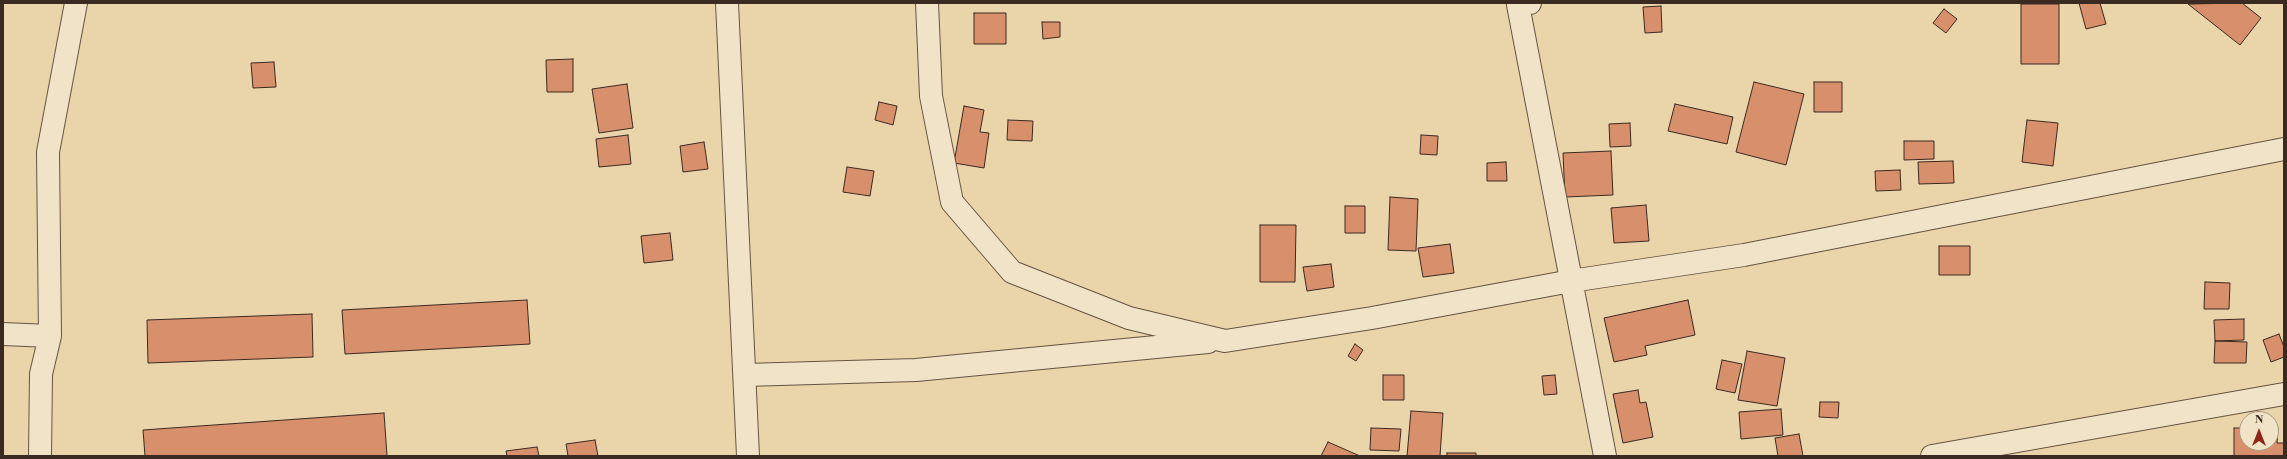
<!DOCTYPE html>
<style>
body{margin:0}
#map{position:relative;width:2287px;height:459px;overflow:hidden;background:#ead4aa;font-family:"Libre Bodoni",serif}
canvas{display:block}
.frame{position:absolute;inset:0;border:4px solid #3a2a21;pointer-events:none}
.north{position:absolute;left:2239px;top:411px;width:40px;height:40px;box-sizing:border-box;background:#f1e3c8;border:1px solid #a89985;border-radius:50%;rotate:0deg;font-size:11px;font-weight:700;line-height:16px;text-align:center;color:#3a2a21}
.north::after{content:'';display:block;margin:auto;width:14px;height:18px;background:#8f2418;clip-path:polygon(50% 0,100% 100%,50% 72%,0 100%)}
</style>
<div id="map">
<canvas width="2287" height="459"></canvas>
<div class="frame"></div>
<div class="north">N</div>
</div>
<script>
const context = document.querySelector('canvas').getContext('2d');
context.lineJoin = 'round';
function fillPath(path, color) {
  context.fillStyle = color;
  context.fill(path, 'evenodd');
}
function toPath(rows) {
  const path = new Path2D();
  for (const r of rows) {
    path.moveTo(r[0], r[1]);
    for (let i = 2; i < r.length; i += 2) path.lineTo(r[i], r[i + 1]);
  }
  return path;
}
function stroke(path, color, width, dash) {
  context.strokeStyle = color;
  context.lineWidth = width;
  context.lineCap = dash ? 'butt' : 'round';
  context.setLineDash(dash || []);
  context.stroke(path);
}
const building = toPath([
 [2079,3,2100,3,2106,24,2086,29,2079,3],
 [2242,3,2261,18,2240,45,2188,4,2242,3],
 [2021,4,2059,4,2059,64,2021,64,2021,4],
 [1661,6,1662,32,1645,33,1643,7,1661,6],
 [1944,9,1957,19,1946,33,1933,23,1944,9],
 [974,13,1006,13,1006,44,974,44,974,13],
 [1042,22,1060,22,1060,37,1043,39,1042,22],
 [573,59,573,92,547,92,546,60,573,59],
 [274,62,276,87,253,88,251,63,274,62],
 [1754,82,1804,94,1786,165,1736,152,1754,82],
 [1814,82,1842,82,1842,112,1814,112,1814,82],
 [627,84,633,128,599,133,592,89,627,84],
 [879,102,897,106,893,125,875,120,879,102],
 [1675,104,1733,117,1727,144,1668,131,1675,104],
 [964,106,984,110,980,132,989,133,984,168,954,163,964,106],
 [1008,120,1033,121,1032,141,1007,140,1008,120],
 [2027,120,2058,123,2053,166,2022,162,2027,120],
 [1630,123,1631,146,1610,147,1609,124,1630,123],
 [628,135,631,164,599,167,596,139,628,135],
 [1421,135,1438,136,1437,155,1420,154,1421,135],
 [1904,141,1934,141,1934,159,1904,160,1904,141],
 [704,142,708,169,683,172,680,146,704,142],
 [1611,151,1613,195,1565,197,1563,153,1611,151],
 [1953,161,1954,183,1919,184,1918,162,1953,161],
 [1506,162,1507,181,1487,181,1487,163,1506,162],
 [847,167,874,171,870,196,843,192,847,167],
 [1900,170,1901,190,1876,191,1875,171,1900,170],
 [1390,197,1418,199,1416,251,1388,250,1390,197],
 [1646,205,1649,241,1614,243,1611,208,1646,205],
 [1345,206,1365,206,1365,233,1345,233,1345,206],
 [1260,225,1296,225,1295,282,1260,282,1260,225],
 [670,233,673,260,644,263,641,236,670,233],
 [1450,244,1454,273,1423,277,1418,248,1450,244],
 [1939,246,1970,246,1970,275,1939,275,1939,246],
 [1331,264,1334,287,1307,291,1303,267,1331,264],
 [2205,282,2230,283,2229,309,2204,309,2205,282],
 [527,300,530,344,345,354,342,310,527,300],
 [1688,300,1695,335,1645,346,1647,355,1614,362,1604,318,1688,300],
 [312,314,313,357,148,363,147,320,312,314],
 [2244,319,2244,340,2215,341,2214,320,2244,319],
 [2279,334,2284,347,2284,357,2271,362,2263,340,2279,334],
 [2215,341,2247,342,2246,363,2214,363,2215,341],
 [1355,344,1363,350,1356,361,1348,356,1355,344],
 [1747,351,1785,358,1777,406,1738,400,1747,351],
 [1722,360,1742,364,1735,393,1716,389,1722,360],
 [1383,375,1404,375,1404,400,1383,400,1383,375],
 [1555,375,1557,394,1544,395,1542,376,1555,375],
 [1638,390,1640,403,1646,402,1653,437,1623,443,1613,394,1638,390],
 [1820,402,1839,402,1838,418,1819,417,1820,402],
 [1781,409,1783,435,1741,439,1739,412,1781,409],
 [1411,411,1443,413,1440,456,1407,456,1411,411],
 [384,413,387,456,145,456,143,430,384,413],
 [1371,428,1401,429,1399,451,1370,450,1371,428],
 [2234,428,2247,428,2247,443,2271,443,2271,428,2278,428,2277,443,2284,443,2284,456,2234,456,2234,428],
 [1799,434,1803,456,1778,456,1775,438,1799,434],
 [595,440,598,456,568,456,566,444,595,440],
 [1328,442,1360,456,1321,456,1328,442],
 [537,447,539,456,507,456,506,451,537,447],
 [1447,453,1476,453,1476,456,1447,456,1447,453]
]);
fillPath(building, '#d88f6b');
stroke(building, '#3a2a21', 1);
const minor = toPath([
 [727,3,748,456],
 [927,3,931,96,952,202,1012,272,1129,318,1225,341,1372,318,1571,281,1744,255,2284,149],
 [1530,3,1518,5,1605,456],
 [3,334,50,336],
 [745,375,916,370,1208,342],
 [40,456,41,374,50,336,48,152,76,3],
 [1932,456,2284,394]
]);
stroke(minor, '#665443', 24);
stroke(minor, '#f1e3c8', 22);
</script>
